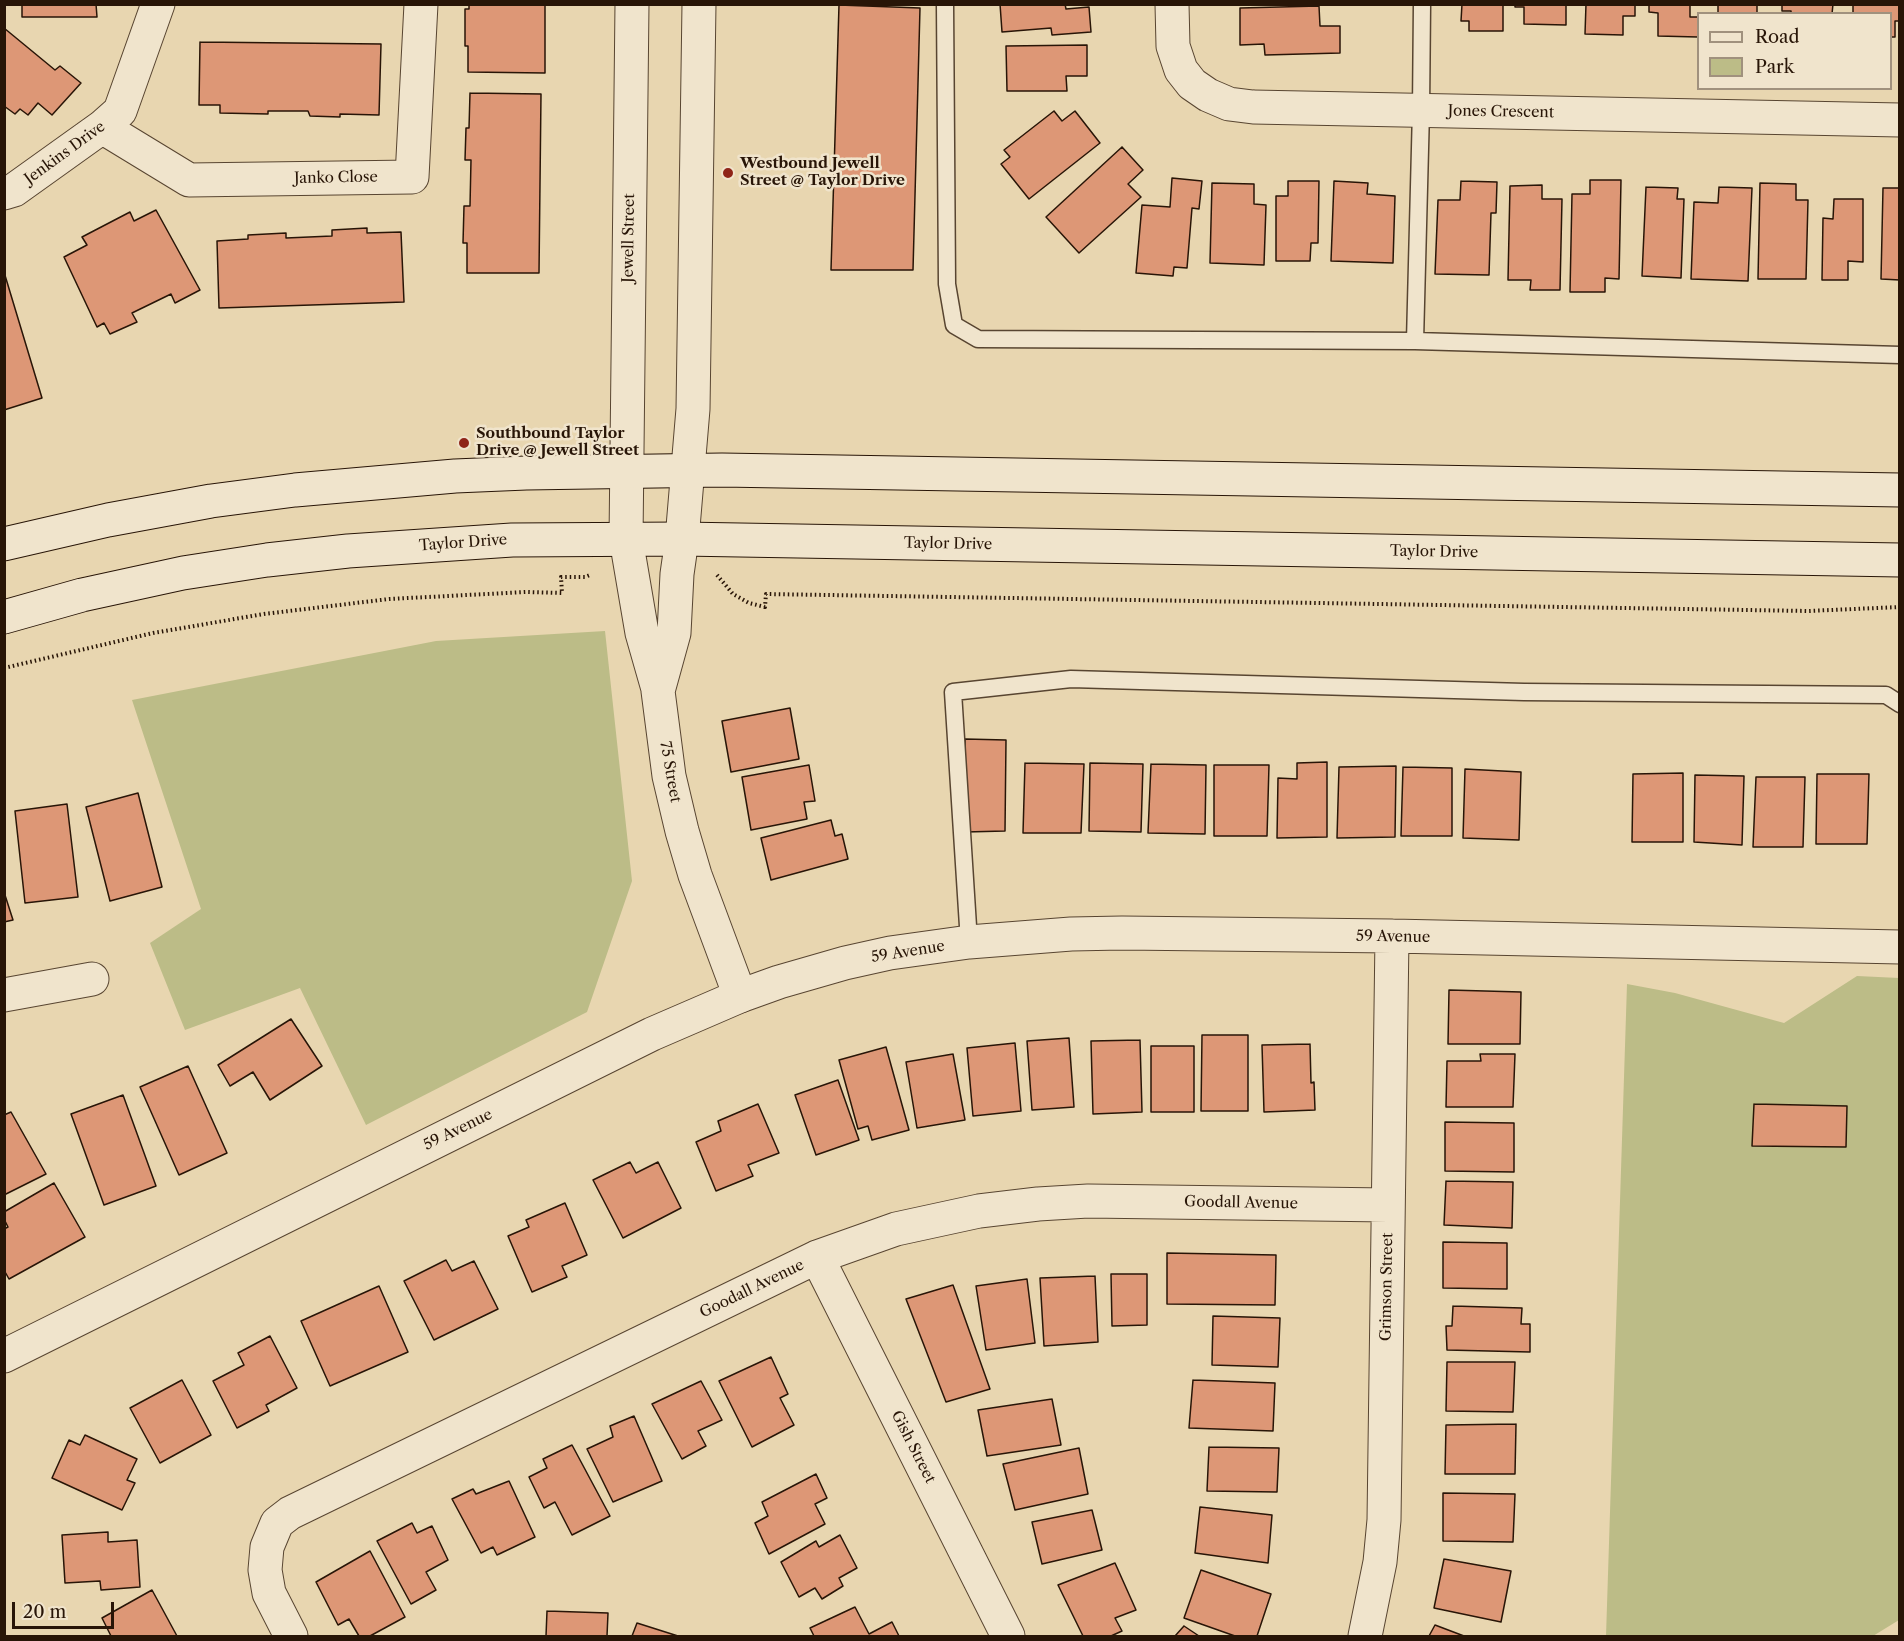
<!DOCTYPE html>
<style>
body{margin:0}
#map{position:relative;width:1904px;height:1641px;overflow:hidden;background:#e8d6b0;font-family:"Libre Caslon Text",serif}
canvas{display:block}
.frame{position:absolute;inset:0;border:6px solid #281507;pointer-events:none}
.legend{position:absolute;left:1697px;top:12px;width:195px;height:78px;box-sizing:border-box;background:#f0e4cc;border:2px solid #a0917d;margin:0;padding:8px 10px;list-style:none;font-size:18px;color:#281507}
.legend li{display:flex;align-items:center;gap:12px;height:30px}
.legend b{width:30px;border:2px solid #a0917d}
.scale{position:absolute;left:12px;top:1602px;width:102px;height:27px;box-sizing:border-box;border:3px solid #281507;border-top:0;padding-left:8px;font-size:18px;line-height:21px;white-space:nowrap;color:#281507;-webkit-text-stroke:4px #f0e4cc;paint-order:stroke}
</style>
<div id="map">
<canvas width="1904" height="1641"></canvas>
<div class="frame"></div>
<ul class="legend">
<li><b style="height:8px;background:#f0e4cc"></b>Road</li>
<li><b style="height:16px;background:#bcbc87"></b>Park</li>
</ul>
<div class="scale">20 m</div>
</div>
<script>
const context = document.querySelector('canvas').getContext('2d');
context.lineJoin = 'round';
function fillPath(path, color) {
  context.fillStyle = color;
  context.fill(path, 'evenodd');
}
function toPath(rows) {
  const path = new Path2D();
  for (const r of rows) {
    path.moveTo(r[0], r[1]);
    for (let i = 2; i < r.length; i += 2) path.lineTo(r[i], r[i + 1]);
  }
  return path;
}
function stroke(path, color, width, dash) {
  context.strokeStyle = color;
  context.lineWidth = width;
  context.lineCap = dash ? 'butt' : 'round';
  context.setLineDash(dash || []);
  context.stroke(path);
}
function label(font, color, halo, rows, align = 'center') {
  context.font = font + ' "Libre Caslon Text",serif';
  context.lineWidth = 5;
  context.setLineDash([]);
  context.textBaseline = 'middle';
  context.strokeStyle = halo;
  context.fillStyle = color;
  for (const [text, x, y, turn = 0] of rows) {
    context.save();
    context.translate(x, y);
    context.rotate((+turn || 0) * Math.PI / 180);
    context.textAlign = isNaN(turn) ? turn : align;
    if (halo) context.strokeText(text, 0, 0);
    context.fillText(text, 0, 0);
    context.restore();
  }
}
fillPath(toPath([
 [605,631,632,881,587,1012,366,1125,300,988,185,1030,150,943,201,909,132,700,436,641],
 [1857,976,1899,978,1899,1620,1873,1636,1606,1636,1627,984,1675,993,1784,1023]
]), '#bcbc87');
const building = toPath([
 [22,4,96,4,97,17,22,17,22,4],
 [469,4,545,4,545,73,468,72,468,46,465,46,465,9,469,9,469,4],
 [1000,4,1065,4,1066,9,1089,7,1091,32,1052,35,1051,28,1002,32,1000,4],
 [1462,4,1503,4,1503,31,1469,31,1469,21,1461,21,1462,4],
 [1515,4,1566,4,1566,25,1524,24,1524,7,1515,7,1515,4],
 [1586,4,1635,4,1635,16,1623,16,1623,35,1585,34,1586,4],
 [1649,4,1690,4,1690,17,1698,17,1698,37,1658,36,1658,13,1649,12,1649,4],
 [1718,4,1757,4,1757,14,1718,14,1718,4],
 [1782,4,1833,4,1832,14,1791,14,1791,11,1782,11,1782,4],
 [1853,4,1900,4,1900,21,1895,21,1895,37,1890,37,1890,14,1853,14,1853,4],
 [839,5,920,8,913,270,831,270,839,5],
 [1319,6,1320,26,1340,26,1340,53,1265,55,1264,44,1240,45,1240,8,1319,6],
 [4,28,55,70,60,66,81,83,52,115,38,103,28,115,20,109,15,114,4,106,4,28],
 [200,42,381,44,379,115,340,114,340,117,310,116,308,111,268,111,268,114,220,113,220,105,199,105,200,42],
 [1087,45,1087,76,1066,76,1067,91,1007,91,1006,46,1087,45],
 [470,93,541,94,539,273,467,273,467,243,463,243,464,206,470,206,471,160,465,160,466,128,469,128,470,93],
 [1054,111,1062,121,1075,111,1100,143,1029,199,1001,164,1010,157,1004,150,1054,111],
 [1122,147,1143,170,1128,184,1141,197,1079,253,1046,217,1122,147],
 [1172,178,1202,181,1199,209,1192,208,1187,268,1174,267,1173,276,1136,273,1142,205,1170,207,1172,178],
 [1590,180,1621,180,1619,279,1605,278,1605,292,1570,292,1572,194,1590,194,1590,180],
 [1288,181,1319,181,1318,243,1311,243,1310,261,1276,261,1276,196,1288,196,1288,181],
 [1334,181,1368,183,1367,194,1395,196,1393,263,1331,261,1334,181],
 [1461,181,1497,182,1496,213,1491,213,1489,275,1435,274,1438,200,1460,200,1461,181],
 [1212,183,1254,184,1254,204,1266,205,1264,265,1210,263,1212,183],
 [1760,183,1796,184,1796,200,1808,200,1806,279,1758,279,1760,183],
 [1542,185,1542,199,1562,199,1560,290,1530,290,1531,280,1508,280,1510,186,1542,185],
 [1646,187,1678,188,1677,199,1684,199,1681,278,1642,276,1646,187],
 [1719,187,1752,188,1748,281,1691,279,1694,202,1718,203,1719,187],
 [1883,188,1900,188,1900,280,1881,279,1883,188],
 [1834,199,1863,199,1863,262,1848,261,1848,280,1822,280,1823,218,1833,219,1834,199],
 [156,210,200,290,175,303,171,294,132,313,137,322,110,334,104,323,97,327,64,257,87,245,82,237,130,212,134,221,156,210],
 [367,228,367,233,401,232,404,302,219,308,217,241,248,239,248,235,286,233,286,238,332,236,332,230,367,228],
 [4,272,42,398,4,410,4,272],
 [790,708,799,759,731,772,722,721,790,708],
 [965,739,1006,740,1005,831,965,832,965,739],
 [1327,762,1327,837,1277,838,1278,778,1297,779,1297,763,1327,762],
 [1025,763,1084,764,1081,833,1023,833,1025,763],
 [1090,763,1143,764,1141,832,1089,831,1090,763],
 [1151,764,1206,765,1205,834,1148,833,1151,764],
 [809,765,815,801,804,802,807,819,751,830,742,777,809,765],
 [1214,765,1269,765,1267,836,1214,836,1214,765],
 [1396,766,1395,837,1337,838,1339,767,1396,766],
 [1403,767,1452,768,1452,836,1401,836,1403,767],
 [1465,769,1521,772,1519,840,1463,838,1465,769],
 [1683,773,1683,842,1632,842,1633,774,1683,773],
 [1817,774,1869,774,1867,844,1816,844,1817,774],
 [1695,775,1744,776,1742,845,1694,842,1695,775],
 [1756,777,1805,777,1803,847,1753,847,1756,777],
 [138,793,162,887,110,901,86,807,138,793],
 [67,804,78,897,25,903,15,811,67,804],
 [831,820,835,836,842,834,848,859,771,880,761,838,831,820],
 [4,892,13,920,4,922,4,892],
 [1449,990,1521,992,1520,1044,1448,1044,1449,990],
 [291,1019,322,1066,270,1100,253,1072,230,1086,218,1065,291,1019],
 [1202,1035,1248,1035,1248,1111,1201,1111,1202,1035],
 [1069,1038,1074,1107,1032,1110,1027,1041,1069,1038],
 [1140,1040,1142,1112,1093,1114,1091,1041,1140,1040],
 [1015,1043,1021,1111,973,1116,967,1048,1015,1043],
 [1310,1044,1311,1083,1314,1082,1315,1110,1264,1112,1262,1045,1310,1044],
 [1151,1046,1194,1046,1194,1112,1151,1112,1151,1046],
 [886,1047,909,1130,872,1140,868,1126,858,1129,839,1060,886,1047],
 [953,1054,965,1120,917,1128,906,1062,953,1054],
 [1480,1054,1515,1054,1513,1107,1446,1107,1447,1061,1481,1061,1480,1054],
 [188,1066,227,1153,179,1175,140,1087,188,1066],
 [838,1080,859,1140,816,1155,795,1095,838,1080],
 [123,1095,156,1186,104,1205,71,1114,123,1095],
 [758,1104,779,1153,748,1165,753,1176,716,1191,696,1142,721,1131,718,1121,758,1104],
 [1754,1104,1847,1106,1846,1147,1752,1146,1754,1104],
 [11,1112,46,1174,4,1195,4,1115,11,1112],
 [1445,1122,1514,1123,1514,1172,1445,1171,1445,1122],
 [630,1162,636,1173,658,1162,681,1208,623,1238,593,1180,630,1162],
 [1446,1181,1513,1182,1512,1228,1444,1225,1446,1181],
 [54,1183,85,1237,9,1279,4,1270,4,1229,8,1227,4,1219,4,1212,54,1183],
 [565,1203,587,1255,562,1266,567,1277,532,1292,508,1236,529,1227,526,1220,565,1203],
 [1443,1242,1507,1243,1507,1289,1443,1288,1443,1242],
 [1167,1253,1276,1255,1275,1305,1167,1304,1167,1253],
 [446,1260,452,1271,474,1261,498,1309,434,1340,404,1281,446,1260],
 [1111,1274,1147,1274,1147,1325,1112,1326,1111,1274],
 [1095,1276,1098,1342,1044,1346,1040,1278,1095,1276],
 [1027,1279,1035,1343,986,1350,976,1286,1027,1279],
 [953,1285,990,1389,946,1402,906,1299,953,1285],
 [379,1286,408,1352,330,1386,301,1321,379,1286],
 [1453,1306,1522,1308,1521,1324,1530,1324,1530,1352,1447,1350,1446,1326,1452,1326,1453,1306],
 [1213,1316,1280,1318,1278,1367,1212,1365,1213,1316],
 [270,1336,297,1388,266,1405,269,1411,237,1428,213,1381,244,1365,238,1353,270,1336],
 [771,1357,788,1394,780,1398,794,1425,752,1447,719,1381,771,1357],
 [1447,1362,1515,1362,1513,1412,1446,1411,1447,1362],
 [182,1380,211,1435,160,1463,130,1408,182,1380],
 [1193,1380,1275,1383,1273,1431,1189,1428,1193,1380],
 [701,1381,722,1420,698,1431,706,1446,682,1459,652,1404,701,1381],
 [1052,1399,1061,1445,987,1456,978,1410,1052,1399],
 [634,1416,662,1481,613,1502,587,1449,613,1437,610,1426,634,1416],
 [1516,1424,1515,1474,1445,1474,1446,1425,1516,1424],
 [85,1435,137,1459,127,1480,135,1483,122,1510,52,1478,69,1440,80,1445,85,1435],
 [572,1445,610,1516,572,1535,555,1502,544,1508,529,1477,547,1468,543,1459,572,1445],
 [1209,1447,1279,1448,1277,1492,1207,1491,1209,1447],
 [1079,1448,1088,1494,1015,1510,1003,1464,1079,1448],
 [816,1474,827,1498,815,1504,825,1524,769,1554,755,1523,768,1516,762,1502,816,1474],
 [509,1481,535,1537,497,1555,493,1547,481,1553,452,1499,473,1489,476,1494,509,1481],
 [1443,1493,1515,1494,1513,1542,1443,1541,1443,1493],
 [1200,1507,1272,1515,1268,1563,1195,1553,1200,1507],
 [1092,1510,1102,1550,1042,1564,1032,1522,1092,1510],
 [412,1523,417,1533,432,1526,448,1560,426,1572,436,1590,411,1604,377,1541,412,1523],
 [108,1532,108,1542,137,1540,140,1587,101,1590,100,1581,65,1583,62,1535,108,1532],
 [840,1535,857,1568,839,1578,843,1586,822,1599,815,1588,799,1597,781,1562,816,1541,819,1547,840,1535],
 [370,1551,405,1617,370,1636,359,1636,349,1619,338,1625,316,1582,370,1551],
 [1444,1559,1511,1571,1501,1622,1434,1608,1444,1559],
 [1115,1563,1136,1610,1115,1618,1122,1631,1111,1636,1083,1636,1058,1585,1115,1563],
 [1201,1570,1271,1594,1257,1636,1235,1636,1184,1618,1201,1570],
 [152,1590,177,1636,111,1636,102,1618,152,1590],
 [855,1607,869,1634,892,1622,899,1636,814,1636,810,1628,855,1607],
 [547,1611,608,1613,607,1636,546,1636,547,1611],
 [637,1623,678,1636,632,1636,637,1623],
 [1435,1625,1464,1636,1429,1636,1435,1625],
 [1184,1626,1199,1636,1175,1636,1184,1626]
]);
fillPath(building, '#dd9776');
stroke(building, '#281507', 1.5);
const service = toPath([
 [945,4,947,284,954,325,978,339,1415,341,1900,355],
 [1415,341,1421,110,1422,4],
 [969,942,953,692,1071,679,1524,692,1886,695,1900,704]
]);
const minor = toPath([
 [1172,4,1173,46,1181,70,1192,84,1208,95,1229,104,1253,107,1900,120],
 [102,127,189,180,412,177,421,4],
 [4,193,14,190,102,127,120,111,158,4],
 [4,995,92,979],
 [740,996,779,982,845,963,890,953,969,942,1071,934,1122,933,1392,936,1900,947],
 [817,1257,1008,1636],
 [291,1636,269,1593,265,1570,267,1547,277,1523,290,1513,817,1257,896,1229,979,1211,1038,1204,1088,1201,1388,1205],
 [1365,1636,1380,1562,1384,1520,1392,936]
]);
const tertiary = toPath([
 [632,4,626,539,642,633,658,689],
 [4,1356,652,1034,740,996,695,875,682,831,669,776,658,691,674,633,677,574,682,539,693,409,699,4]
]);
const secondary = toPath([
 [4,544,108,520,211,501,295,490,455,476,526,473,722,470,1900,490],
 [4,617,82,595,183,573,267,560,348,551,512,540,682,539,1900,560]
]);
stroke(service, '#584531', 19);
stroke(minor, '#584531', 35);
stroke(tertiary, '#584531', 35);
stroke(secondary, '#281507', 35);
stroke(toPath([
 [717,575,733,594,749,603,765,607,766,594,1808,611,1900,607],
 [4,668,153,633,264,614,389,599,526,592,562,593,561,577,585,577,590,575]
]), '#281507', 4, [1.5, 3]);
stroke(service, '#f0e4cc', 16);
stroke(minor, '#f0e4cc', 33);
stroke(tertiary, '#f0e4cc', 33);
stroke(secondary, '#f0e4cc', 33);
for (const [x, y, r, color] of [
 [728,173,6,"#8f2418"],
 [464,443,6,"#8f2418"]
]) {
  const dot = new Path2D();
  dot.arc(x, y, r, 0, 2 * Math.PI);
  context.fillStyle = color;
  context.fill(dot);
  stroke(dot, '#f0e4cc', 2);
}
label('15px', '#281507', '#f0e4cc', [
 ["Jones Crescent",1501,112,1],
 ["Jenkins Drive",65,153,-36],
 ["Janko Close",336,178,-1],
 ["Jewell Street",629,238,-89],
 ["Taylor Drive",463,543,-4],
 ["Taylor Drive",948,544,1],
 ["Taylor Drive",1434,552,1],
 ["75 Street",670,772,80],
 ["59 Avenue",1393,937,1],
 ["59 Avenue",908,952,-9],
 ["59 Avenue",458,1130,-26],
 ["Goodall Avenue",1241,1203,1],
 ["Grimson Street",1387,1287,-89],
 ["Goodall Avenue",752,1289,-26],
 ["Gish Street",913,1447,63]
]);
label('bold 15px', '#281507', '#f0e4cc', [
 ["Westbound Jewell",740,164],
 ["Street @ Taylor Drive",740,181],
 ["Southbound Taylor",476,434],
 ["Drive @ Jewell Street",476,451]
], 'left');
</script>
